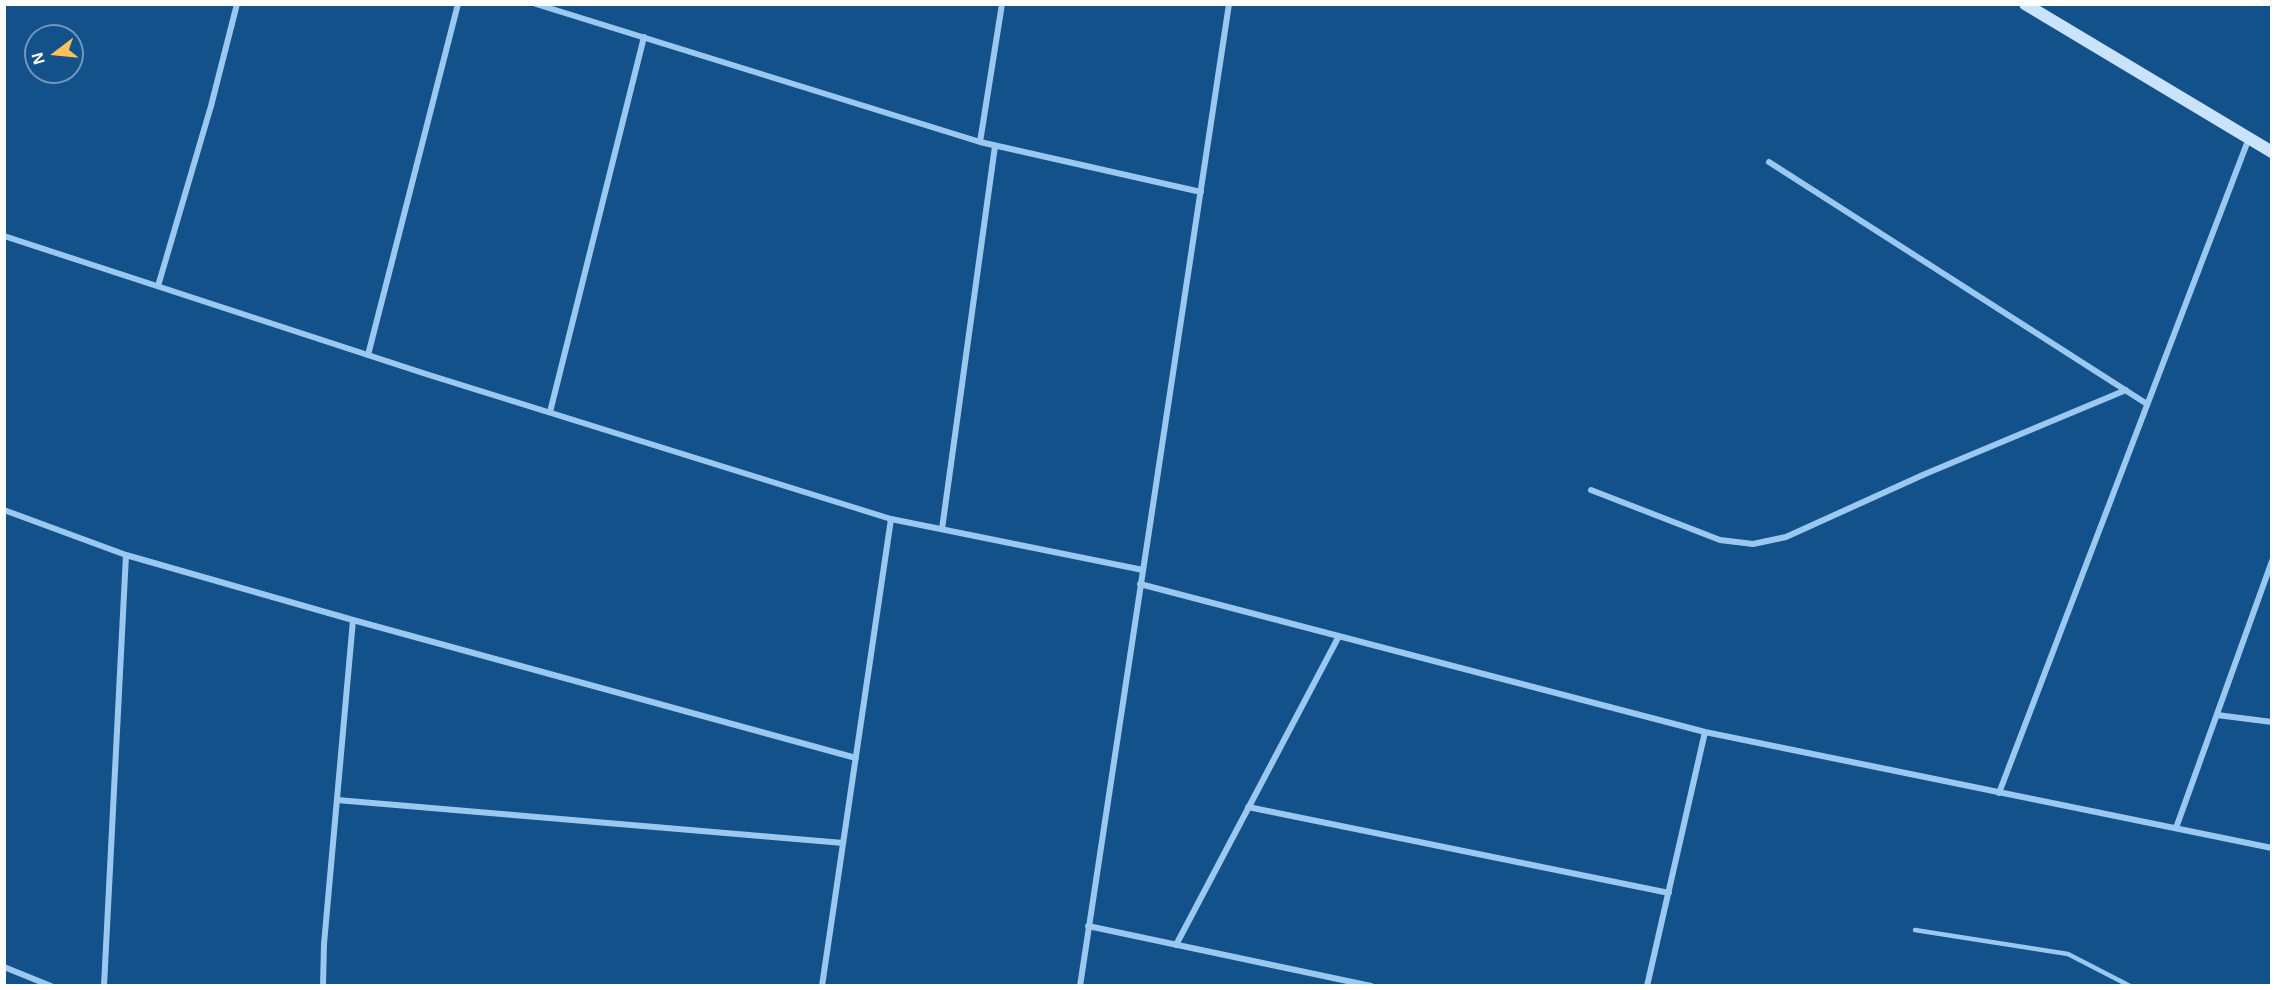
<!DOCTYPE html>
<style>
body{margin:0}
#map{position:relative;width:2276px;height:990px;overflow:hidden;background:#13518b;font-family:Helvetica,sans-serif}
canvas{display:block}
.frame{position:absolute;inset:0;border:6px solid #fff;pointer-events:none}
.north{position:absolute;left:24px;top:24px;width:60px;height:60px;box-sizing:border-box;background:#13518b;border:2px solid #7197b9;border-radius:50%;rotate:254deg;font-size:16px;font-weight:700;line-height:24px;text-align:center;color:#fff}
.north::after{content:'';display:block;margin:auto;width:21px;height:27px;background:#ffc159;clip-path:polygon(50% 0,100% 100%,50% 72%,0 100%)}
</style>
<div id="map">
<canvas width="2276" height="990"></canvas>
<div class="frame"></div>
<div class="north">N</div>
</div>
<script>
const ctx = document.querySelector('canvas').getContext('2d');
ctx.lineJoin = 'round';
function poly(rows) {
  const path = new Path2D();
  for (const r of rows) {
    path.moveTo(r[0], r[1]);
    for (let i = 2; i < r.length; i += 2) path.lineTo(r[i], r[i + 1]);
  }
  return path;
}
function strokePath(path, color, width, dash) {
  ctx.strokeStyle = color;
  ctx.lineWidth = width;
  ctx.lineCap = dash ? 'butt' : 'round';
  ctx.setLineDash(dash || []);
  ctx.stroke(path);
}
const lane = poly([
 [1915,930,2068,954,2130,986]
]);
const street = poly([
 [536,4,980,142,1201,192],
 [980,142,1002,4],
 [1769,162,2147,404],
 [4,236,426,374,891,519,1143,570],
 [158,286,211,106,237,4],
 [368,355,458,4],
 [550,412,644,37],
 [1591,490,1720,540,1753,544,1786,537,1925,474,2126,390],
 [4,510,126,555,353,620,856,758],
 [942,529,995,146],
 [1140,584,1705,732,2272,848],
 [2217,715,2272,722],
 [1999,793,2249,138],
 [337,800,843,843],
 [1248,807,1669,893],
 [2176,828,2272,561],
 [1088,926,1371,986],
 [1176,945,1339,636],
 [4,967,51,986],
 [104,986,126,555],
 [323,986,324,944,353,620],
 [822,986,891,519],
 [1080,986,1229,4],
 [1647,986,1705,732]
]);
const secondary = poly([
 [2025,4,2272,152]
]);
strokePath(lane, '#9ac8f0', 4.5);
strokePath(street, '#9ac8f0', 6);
strokePath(secondary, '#c8e3fb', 12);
</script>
